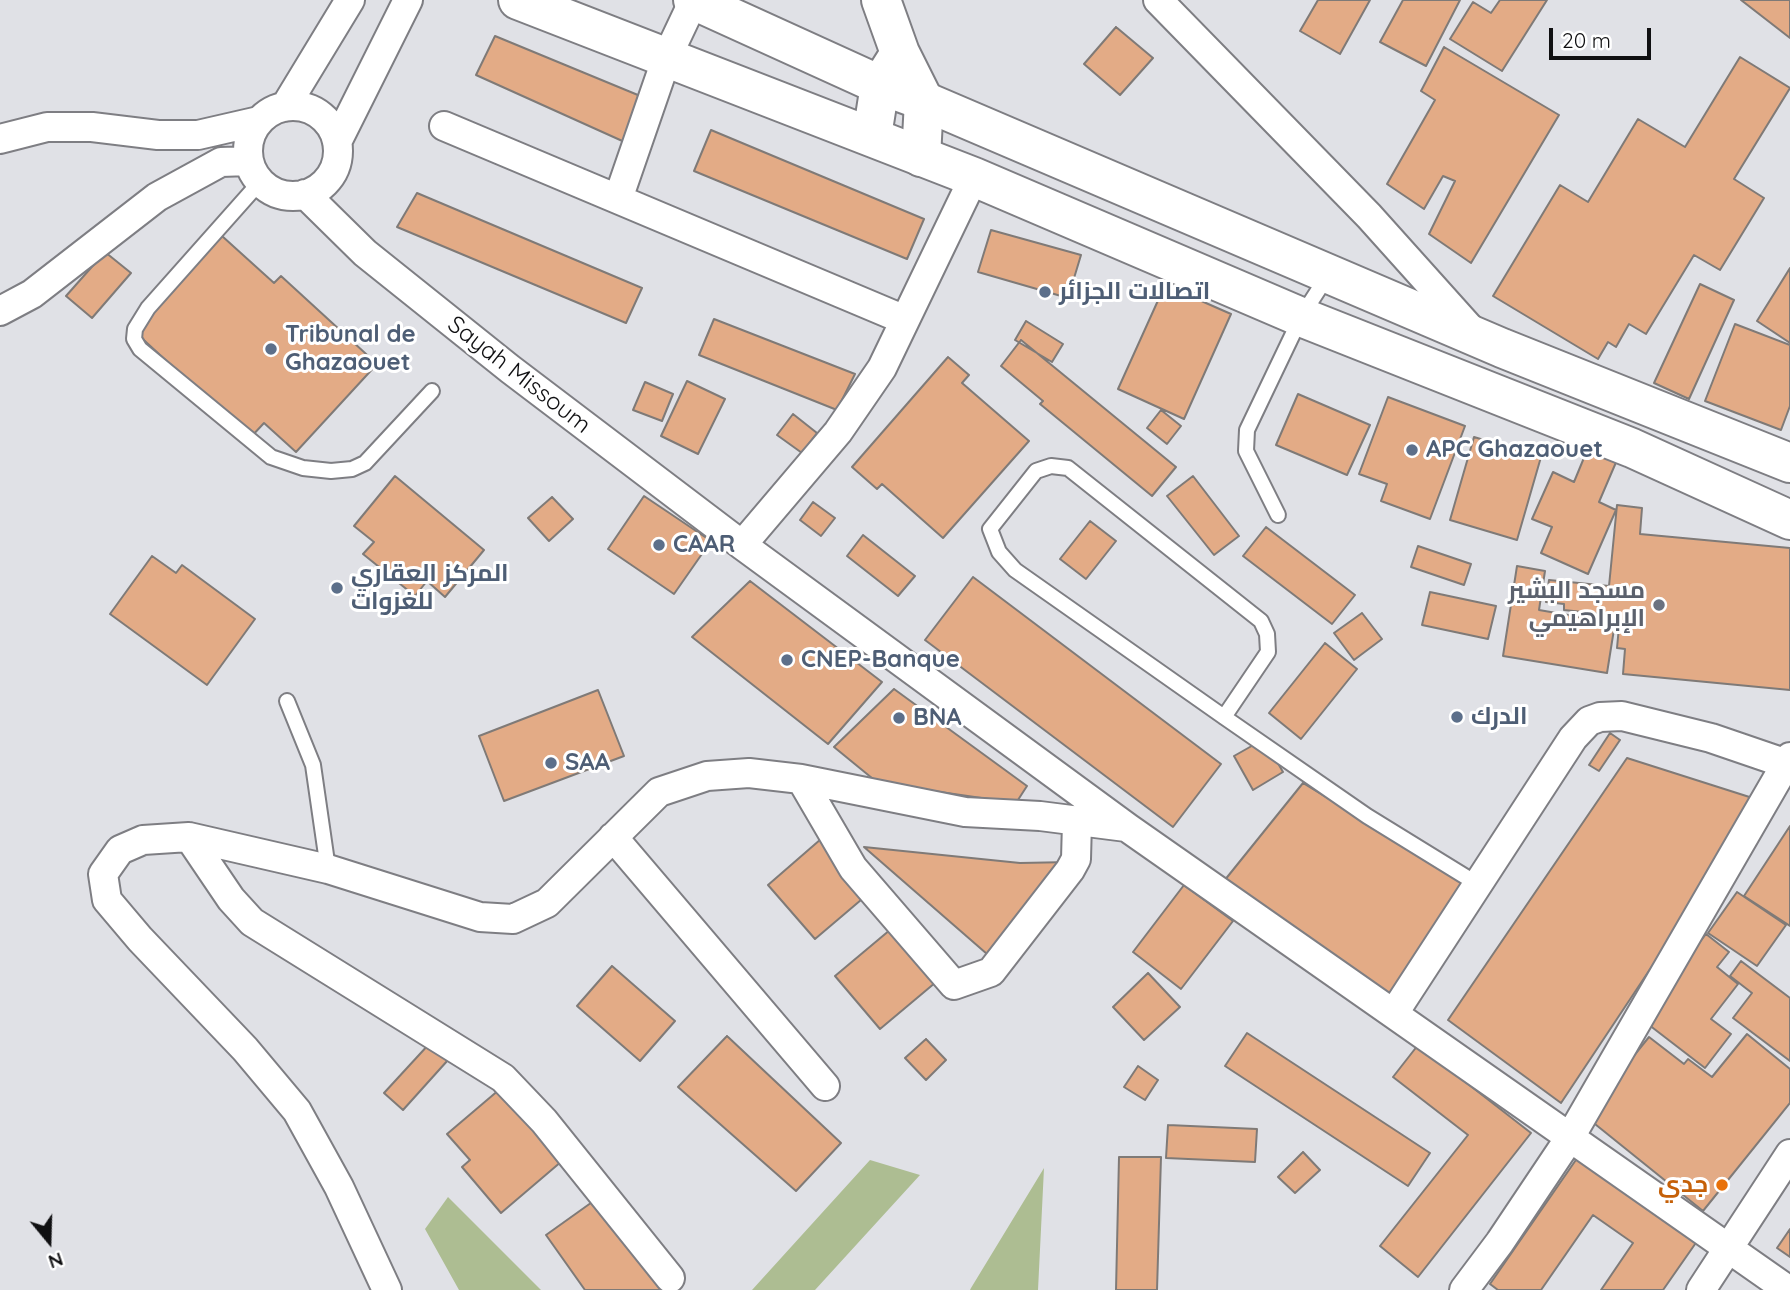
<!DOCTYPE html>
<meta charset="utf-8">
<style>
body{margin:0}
#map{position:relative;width:1790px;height:1290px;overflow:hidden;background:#e0e1e6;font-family:Quicksand,sans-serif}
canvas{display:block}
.north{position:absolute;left:14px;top:1206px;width:70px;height:70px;-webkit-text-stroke:5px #fff;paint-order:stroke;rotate:161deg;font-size:19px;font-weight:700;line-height:28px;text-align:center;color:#101012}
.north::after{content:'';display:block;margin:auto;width:24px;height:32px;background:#101012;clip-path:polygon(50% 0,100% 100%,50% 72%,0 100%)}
.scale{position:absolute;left:1549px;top:28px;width:102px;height:32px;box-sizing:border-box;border:4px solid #101012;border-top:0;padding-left:9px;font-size:21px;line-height:24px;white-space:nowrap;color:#101012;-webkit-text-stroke:5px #fff;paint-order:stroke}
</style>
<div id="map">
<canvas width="1790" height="1290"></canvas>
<div class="north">N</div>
<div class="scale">20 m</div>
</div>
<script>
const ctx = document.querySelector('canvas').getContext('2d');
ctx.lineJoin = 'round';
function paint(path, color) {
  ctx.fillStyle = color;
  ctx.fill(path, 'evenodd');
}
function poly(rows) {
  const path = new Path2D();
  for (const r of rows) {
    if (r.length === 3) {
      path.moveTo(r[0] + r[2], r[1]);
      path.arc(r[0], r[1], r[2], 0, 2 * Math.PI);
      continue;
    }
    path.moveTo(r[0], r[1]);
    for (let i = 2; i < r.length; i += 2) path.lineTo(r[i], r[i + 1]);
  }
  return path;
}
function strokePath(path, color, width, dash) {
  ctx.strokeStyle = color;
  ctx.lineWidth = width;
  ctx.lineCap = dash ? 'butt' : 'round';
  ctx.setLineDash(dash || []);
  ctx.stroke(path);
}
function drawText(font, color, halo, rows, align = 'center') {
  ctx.font = font + ' Quicksand,Cairo,sans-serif';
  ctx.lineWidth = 6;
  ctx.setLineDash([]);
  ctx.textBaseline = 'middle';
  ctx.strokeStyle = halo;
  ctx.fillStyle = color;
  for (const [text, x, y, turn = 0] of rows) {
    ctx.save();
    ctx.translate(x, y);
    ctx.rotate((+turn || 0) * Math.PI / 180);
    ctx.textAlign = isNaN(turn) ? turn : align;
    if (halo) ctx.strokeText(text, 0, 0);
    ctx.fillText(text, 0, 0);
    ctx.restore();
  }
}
const green = poly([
 [870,1160,920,1175,815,1290,752,1290],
 [1044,1168,1038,1290,970,1290,971,1288],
 [448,1197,541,1290,459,1290,425,1229]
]);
const building = poly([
 [1318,0,1370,0,1340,54,1300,31,1318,0],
 [1403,0,1460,0,1426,66,1380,42,1403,0],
 [1500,0,1547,0,1502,71,1450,39,1473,2,1491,13,1500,0],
 [1741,0,1790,0,1790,38,1741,0],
 [1116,27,1153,58,1120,95,1084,64,1116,27],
 [495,36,650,100,629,144,476,75,495,36],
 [1444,47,1559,115,1471,263,1429,234,1455,181,1443,176,1424,209,1387,184,1435,100,1421,91,1444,47],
 [1740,57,1790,88,1734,179,1764,198,1720,270,1694,255,1646,334,1629,324,1616,347,1608,342,1598,359,1493,296,1560,185,1588,202,1638,119,1685,147,1740,57],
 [711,130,924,219,907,259,694,171,711,130],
 [417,193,642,288,626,323,397,227,417,193],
 [991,230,1081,255,1068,298,978,272,991,230],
 [222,236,274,283,281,276,377,364,296,452,264,423,250,438,134,331,222,236],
 [105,252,131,273,92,318,66,296,105,252],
 [1790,268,1790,343,1757,321,1790,268],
 [1700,284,1734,300,1689,399,1654,383,1700,284],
 [1165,285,1231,314,1184,419,1118,389,1165,285],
 [714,319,855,374,837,410,699,355,714,319],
 [1026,321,1063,344,1052,362,1015,340,1026,321],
 [1735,324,1790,345,1790,406,1781,430,1705,401,1735,324],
 [1021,340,1176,467,1152,496,1040,404,1043,401,1001,366,1021,340],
 [948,357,969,375,962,383,1029,441,943,538,882,484,877,489,852,467,948,357],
 [687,381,725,399,698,454,661,436,687,381],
 [645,382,673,394,662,421,633,410,645,382],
 [1298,394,1370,425,1347,475,1276,445,1298,394],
 [1388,397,1465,426,1430,519,1381,501,1387,484,1359,474,1388,397],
 [1161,410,1181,426,1167,444,1147,428,1161,410],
 [793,414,817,433,802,453,777,435,793,414],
 [1474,437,1541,457,1517,540,1450,520,1474,437],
 [1588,448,1617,460,1599,502,1616,510,1588,574,1541,553,1552,527,1532,519,1553,472,1574,482,1588,448],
 [395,476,484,550,445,597,427,581,415,596,363,554,374,542,354,526,395,476],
 [1193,476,1239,536,1214,555,1167,496,1193,476],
 [644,496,711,541,674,594,608,549,644,496],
 [552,497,573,519,549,541,528,518,552,497],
 [813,502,835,518,821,536,800,520,813,502],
 [1617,505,1642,508,1640,534,1790,548,1790,690,1623,674,1625,649,1617,648,1620,616,1564,610,1564,604,1546,602,1549,580,1609,586,1617,505],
 [1090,521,1116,541,1086,579,1060,559,1090,521],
 [1266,527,1355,595,1332,624,1243,556,1266,527],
 [863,535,915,576,898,596,847,556,863,535],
 [1418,546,1471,564,1464,585,1411,567,1418,546],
 [152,556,176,573,182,565,255,619,207,685,110,614,152,556],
 [1517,566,1545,571,1539,610,1615,623,1607,673,1503,656,1517,566],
 [973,577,1221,764,1173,827,925,640,973,577],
 [750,581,882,682,828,744,692,637,750,581],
 [1430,592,1496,606,1488,639,1422,625,1430,592],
 [1362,613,1382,639,1354,660,1334,633,1362,613],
 [1325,643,1357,669,1301,739,1269,713,1325,643],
 [894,689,1027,786,1016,803,878,783,834,747,894,689],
 [598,690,624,756,504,801,479,736,598,690],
 [1610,733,1620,740,1599,771,1589,765,1610,733],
 [1264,739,1283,772,1253,790,1234,756,1264,739],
 [1627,758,1762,801,1561,1103,1448,1020,1627,758],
 [1303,783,1466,883,1385,1002,1220,886,1303,783],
 [1790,826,1790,926,1744,896,1790,826],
 [821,839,868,894,815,939,768,885,821,839],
 [864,847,1020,863,1071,862,987,954,864,847],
 [1184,885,1233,921,1181,989,1133,952,1184,885],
 [1737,892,1786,925,1757,966,1708,933,1737,892],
 [903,919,948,972,880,1029,835,976,903,919],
 [1706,934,1729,952,1717,967,1738,984,1711,1019,1731,1034,1705,1068,1640,1018,1706,934],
 [1741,961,1790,998,1790,1061,1733,1018,1752,993,1730,976,1741,961],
 [612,966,675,1021,640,1061,577,1006,612,966],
 [1148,973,1180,1007,1144,1040,1113,1007,1148,973],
 [1247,1033,1430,1153,1408,1186,1225,1066,1247,1033],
 [1747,1034,1790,1069,1790,1103,1703,1211,1585,1116,1649,1037,1684,1064,1688,1059,1712,1077,1747,1034],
 [727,1036,841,1143,796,1191,678,1087,727,1036],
 [926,1039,946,1060,926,1080,905,1058,926,1039],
 [430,1043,448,1060,403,1110,384,1093,430,1043],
 [1418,1045,1531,1133,1418,1277,1380,1246,1468,1135,1393,1077,1418,1045],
 [1138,1066,1158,1080,1145,1100,1124,1087,1138,1066],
 [500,1089,562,1161,501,1213,462,1167,470,1160,447,1134,500,1089],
 [1168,1125,1257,1129,1255,1162,1166,1158,1168,1125],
 [1303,1152,1320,1170,1295,1193,1278,1177,1303,1152],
 [1580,1154,1700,1237,1663,1290,1601,1290,1633,1243,1593,1215,1541,1290,1498,1290,1490,1284,1580,1154],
 [1119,1157,1161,1157,1157,1290,1116,1290,1119,1157],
 [609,1190,679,1290,585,1290,546,1235,609,1190],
 [1790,1229,1790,1257,1777,1248,1790,1229]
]);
const service = poly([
 [260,182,148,308,135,329,134,339,140,349,271,457,303,468,331,471,352,469,365,463,432,391],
 [1278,515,1246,451,1247,430,1301,317,1328,275],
 [287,701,313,765,328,869],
 [1224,717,1268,652,1267,634,1261,621,1068,468,1051,466,1036,471,990,529,999,552,1015,570,1224,717,1367,816,1479,885]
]);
const minor = poly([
 [1158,0,1369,216,1474,333],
 [293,151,45],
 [285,107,350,0],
 [444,126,905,320],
 [0,139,47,127,92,127,158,135,198,135,259,121],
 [337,142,408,0],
 [305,194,365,253,510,369,742,545,1128,828,1788,1290],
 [618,199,667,57,694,0],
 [0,311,32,294,157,197,221,162,249,161],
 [742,545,838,432,882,368,974,177],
 [801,779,853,868,954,985,991,972,1070,870,1076,859,1077,822],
 [189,837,231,899,252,922,503,1078,544,1121,670,1278],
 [613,837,825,1086],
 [1394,1013,1573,738,1589,721,1600,717,1622,716,1711,738,1790,765],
 [387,1290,339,1187,297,1111,245,1049,140,939,107,900,103,874,120,850,143,840,189,837,328,869,480,917,513,919,547,903,659,792,707,776,749,773,801,779,965,812,1040,816,1126,827],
 [1464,1290,1500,1242,1569,1139,1790,757],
 [1701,1290,1790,1154]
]);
const secondary = poly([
 [881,0,900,53,924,101,921,157],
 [872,136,880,85,897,58]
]);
const primary = poly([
 [518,0,974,177,1301,317,1632,448,1790,520],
 [693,0,880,85,924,101,1502,348,1790,463]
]);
const markers = [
 [1045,292,7,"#5c6f8a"],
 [271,349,7,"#5c6f8a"],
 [1412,450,7,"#5c6f8a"],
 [659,545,7,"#5c6f8a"],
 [337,588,7,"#5c6f8a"],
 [1659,605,7,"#6b7280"],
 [787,660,7,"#5c6f8a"],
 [1457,717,7,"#5c6f8a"],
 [899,718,7,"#5c6f8a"],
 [551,763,7,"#5c6f8a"],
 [1722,1185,7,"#e8710a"]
];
const serviceNames = [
 ["اتصالات الجزائر",1059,292],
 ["Tribunal de",285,335],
 ["Ghazaouet",285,363],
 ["APC Ghazaouet",1426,450],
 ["CAAR",673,545],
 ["المركز العقاري",351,574],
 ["للغزوات",351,602],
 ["CNEP-Banque",801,660],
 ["الدرك",1471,717],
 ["BNA",913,718],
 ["SAA",565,763]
];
const streetNames = [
 ["Sayah Missoum",519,375,38]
];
const worshipNames = [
 ["مسجد البشير",1645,591],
 ["الإبراهيمي",1645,619]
];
const foodNames = [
 ["جدي",1708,1185]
];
paint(green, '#adbd92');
paint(building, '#e3ab86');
strokePath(building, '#7f7a77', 2);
strokePath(service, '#7e7e83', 18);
strokePath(minor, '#7e7e83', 32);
strokePath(secondary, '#7e7e83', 42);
strokePath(primary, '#7e7e83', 42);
strokePath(service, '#fff', 14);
strokePath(minor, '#fff', 28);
strokePath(secondary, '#fff', 38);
strokePath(primary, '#fff', 38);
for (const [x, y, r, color] of markers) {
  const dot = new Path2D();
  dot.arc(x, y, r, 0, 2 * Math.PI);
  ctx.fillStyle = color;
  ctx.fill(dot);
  strokePath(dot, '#fff', 2.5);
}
drawText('bold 24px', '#4e5e75', '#fff', serviceNames, 'left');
drawText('24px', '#101012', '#fff', streetNames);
drawText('bold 24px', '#5b616d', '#fff', worshipNames, 'right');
drawText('bold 24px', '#c56008', '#fff', foodNames, 'right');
</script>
